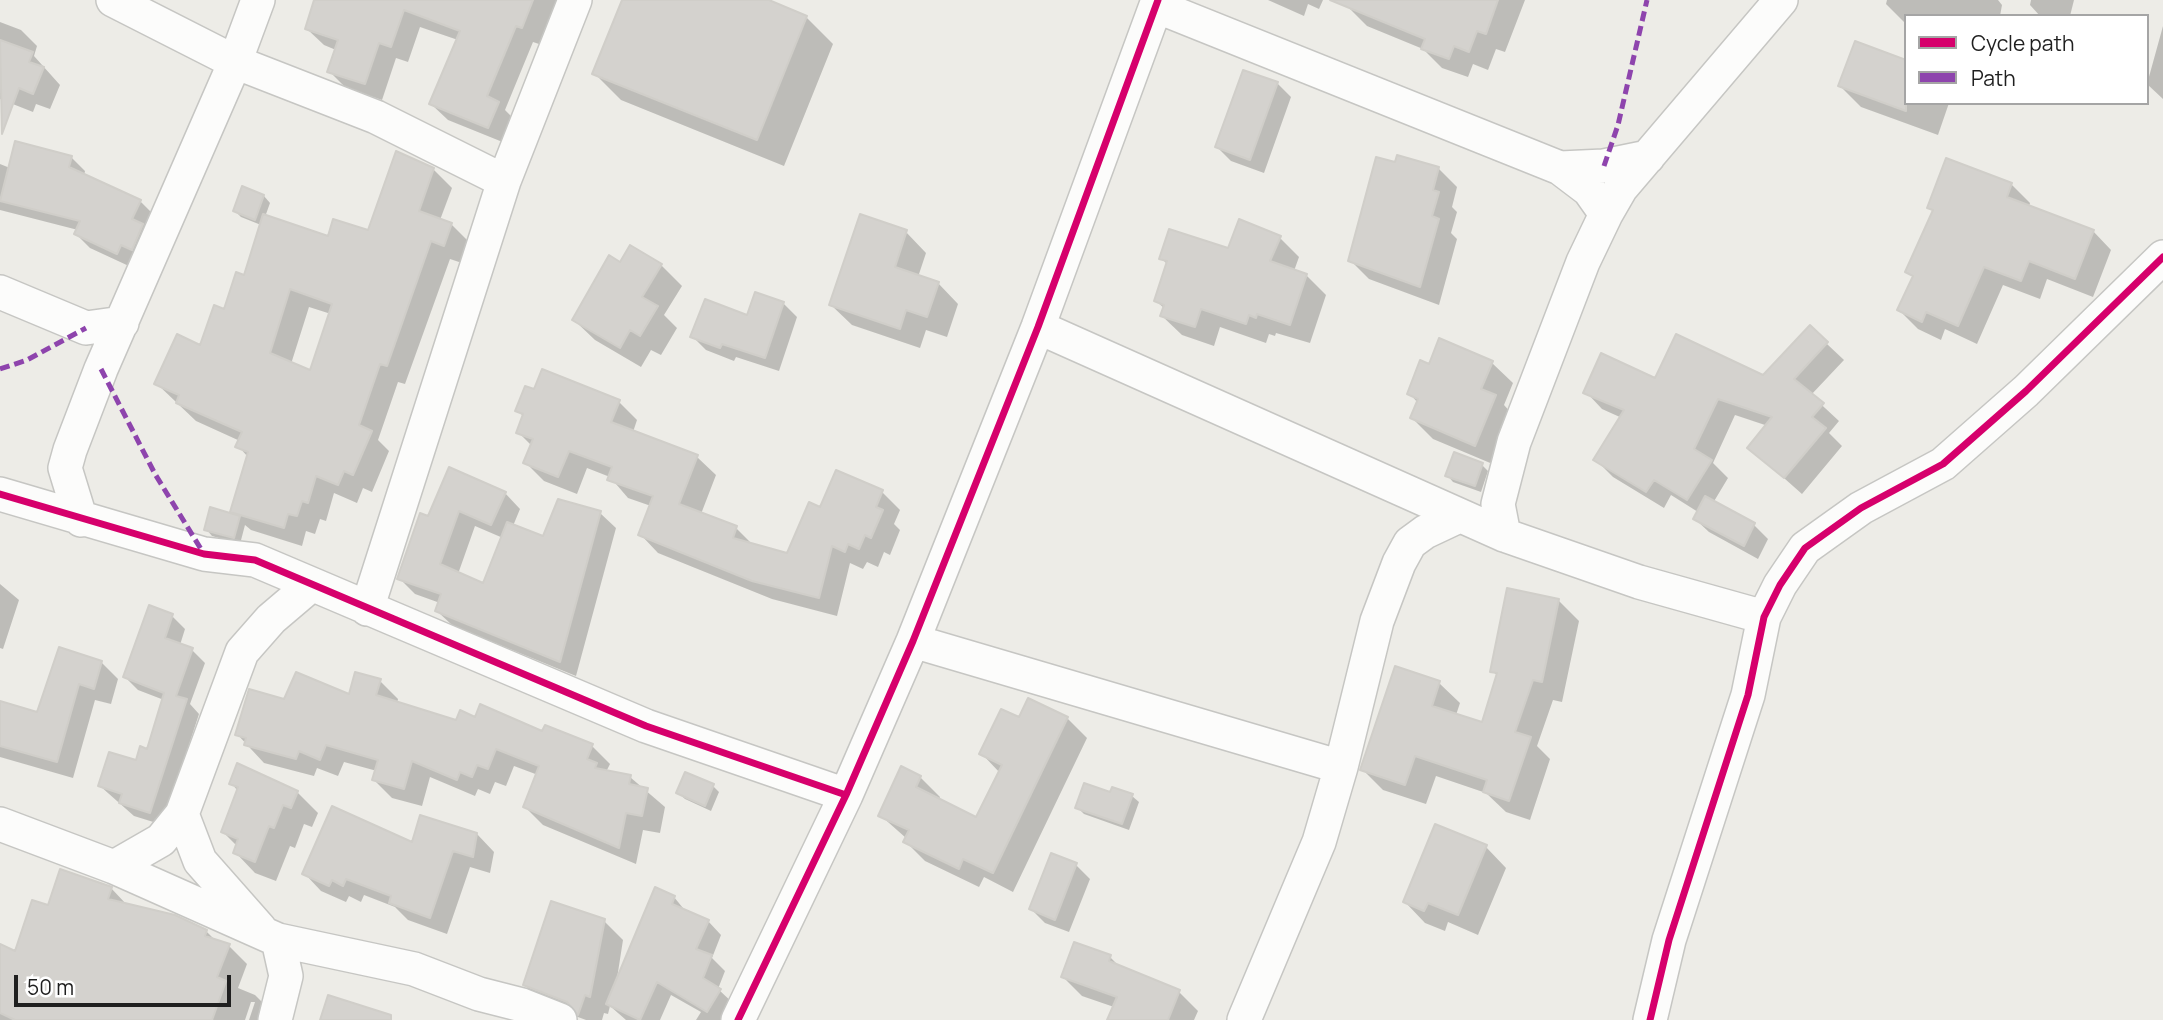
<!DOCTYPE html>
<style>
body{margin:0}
#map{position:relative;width:2163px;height:1020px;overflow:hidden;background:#edece7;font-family:Manrope,sans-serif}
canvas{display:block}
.legend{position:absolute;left:1904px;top:14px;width:245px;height:91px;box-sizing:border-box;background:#fff;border:2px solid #a5a5a5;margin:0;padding:9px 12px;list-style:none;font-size:21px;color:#1f1f1f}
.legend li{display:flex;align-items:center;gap:14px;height:35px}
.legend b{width:35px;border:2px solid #a5a5a5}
.scale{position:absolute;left:14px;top:975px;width:217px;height:32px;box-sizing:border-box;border:4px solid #1f1f1f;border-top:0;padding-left:9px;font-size:21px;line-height:24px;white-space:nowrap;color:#1f1f1f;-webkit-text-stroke:5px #fff;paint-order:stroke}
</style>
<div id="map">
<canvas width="2163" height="1020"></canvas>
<ul class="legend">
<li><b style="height:9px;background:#d6006c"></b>Cycle path</li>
<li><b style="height:9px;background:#8e44ad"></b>Path</li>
</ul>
<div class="scale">50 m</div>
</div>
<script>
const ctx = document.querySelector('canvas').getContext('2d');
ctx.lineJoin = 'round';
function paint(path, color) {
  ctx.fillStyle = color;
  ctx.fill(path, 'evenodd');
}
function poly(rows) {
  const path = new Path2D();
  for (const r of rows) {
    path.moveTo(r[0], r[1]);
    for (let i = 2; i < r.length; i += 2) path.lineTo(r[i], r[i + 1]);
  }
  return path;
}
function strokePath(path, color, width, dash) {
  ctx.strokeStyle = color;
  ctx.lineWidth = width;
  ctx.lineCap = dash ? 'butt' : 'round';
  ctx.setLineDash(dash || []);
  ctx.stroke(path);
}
const shadow = poly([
 [316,0,557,0,539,44,533,42,505,110,515,120,505,143,448,120,431,104,458,40,420,27,408,62,396,58,382,100,346,88,329,71,336,50,324,45,307,29],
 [623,0,764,0,806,17,833,44,784,166,621,100,594,73],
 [1268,0,1323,0,1319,9,1308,4,1304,16],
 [1351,0,1525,0,1505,52,1496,49,1488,70,1473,64,1468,77,1442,68,1423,49,1367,26,1348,7],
 [1887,0,1998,0,2002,5,2000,16,1906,16,1906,24,1886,4],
 [2031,0,2074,0,2070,16,2040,16,2030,5],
 [0,22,21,30,37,46,34,56,60,85,50,109,36,104,33,112,0,99],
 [2163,26,2163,99,2147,84],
 [1277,83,1291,97,1264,173,1231,161,1217,147],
 [1840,86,1906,103,1949,103,1938,135,1861,107],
 [71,157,85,171,84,176,140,201,154,215,131,267,90,248,76,234,78,230,0,210,0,164,10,168],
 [1438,168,1457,187,1452,207,1457,212,1451,233,1457,239,1439,305,1369,279,1350,260],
 [433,169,452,188,440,220,451,224,470,243,462,263,450,259,405,384,398,382,378,440,389,451,372,492,363,488,357,503,334,493,326,521,320,519,315,534,306,531,302,546,251,530,245,525,240,544,212,536,206,529,238,517,232,511,248,457,238,446,240,441,196,421,156,383,201,347,245,277,261,225,241,217,235,211,243,189,264,196,270,203,265,217,330,238,369,232],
 [309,307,331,314,311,373,291,364],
 [2011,184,2030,203,2029,207,2093,231,2111,250,2093,297,2047,279,2040,299,2003,285,1977,344,1945,329,1941,340,1918,329,1899,310,1914,278,1907,272,1934,212,1929,208],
 [906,232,926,253,918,277,938,283,958,304,947,337,926,330,920,348,852,325,831,305],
 [1280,238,1299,257,1294,271,1306,275,1326,295,1310,343,1276,333,1275,336,1269,334,1266,343,1220,327,1214,346,1182,335,1162,316,1165,309,1156,301,1168,265,1161,258,1229,250],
 [621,264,661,265,682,286,664,315,677,328,661,355,651,350,641,367,595,340,574,320],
 [783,303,797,317,779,371,736,357,734,361,706,350,692,336],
 [1810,328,1844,360,1811,395,1839,421,1829,433,1842,446,1802,494,1750,448,1768,426,1735,415,1713,463,1728,478,1713,503,1754,525,1768,539,1758,559,1709,532,1695,519,1698,512,1671,495,1664,508,1613,477,1596,460,1622,418,1602,409,1586,392,1656,380,1764,377],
 [1492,363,1513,383,1504,405,1515,417,1495,465,1433,439,1412,418,1418,403,1409,393,1430,366],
 [619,402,637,420,633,432,697,457,716,475,701,514,736,528,754,546,788,555,821,509,882,492,900,510,894,524,900,530,890,555,884,552,878,567,867,562,863,569,850,563,837,616,772,599,658,553,640,534,651,506,628,498,610,477,587,468,577,494,544,481,525,462,532,446,518,432,524,417,517,410],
 [1482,465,1488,471,1481,492,1453,482,1447,475],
 [505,493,520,509,513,526,544,539,600,513,616,528,576,676,453,626,437,611,440,603,415,594,399,578,429,518],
 [475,526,503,538,484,585,458,574],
 [0,584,19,600,3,649,0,648],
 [1558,600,1579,621,1562,702,1553,700,1537,746,1550,759,1530,820,1506,812,1486,793,1436,776,1426,804,1383,790,1362,769,1439,683,1460,703,1456,715,1483,724,1498,676,1492,671],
 [172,616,185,629,180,645,192,650,205,663,190,704,199,714,163,825,134,816,100,786,137,762,148,751,164,700,138,690,125,677],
 [101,662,118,679,111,704,95,700,73,778,0,757,0,703,38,714],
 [380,681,398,699,397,704,457,722,475,720,592,746,610,764,606,772,630,777,665,807,660,833,643,830,636,864,543,825,525,807,538,775,514,766,506,786,495,782,490,794,478,789,475,796,430,777,422,806,392,798,374,780,377,771,344,762,338,776,317,768,314,776,264,763,237,734,285,701,350,697],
 [1067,718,1087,738,1013,892,984,877,979,887,925,861,905,841,906,838,880,815,902,769,920,777,940,797,939,800,977,819,1000,773,982,754,1020,719],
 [231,783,297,792,318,813,312,827,304,824,295,848,290,846,276,881,255,873,235,852,237,846,223,832,238,791],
 [713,786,719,792,711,811,685,799,678,793],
 [1113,789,1132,796,1139,802,1129,830,1084,814,1077,807,1111,794],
 [477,834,494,852,490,873,470,867,447,934,408,920,395,907,364,895,361,902,349,896,346,902,321,891,304,873,413,845],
 [1486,847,1506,868,1478,935,1448,922,1445,931,1425,923,1405,902],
 [1052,856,1076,865,1090,879,1069,932,1045,923,1031,909],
 [111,888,127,905,206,931,217,942,229,946,247,964,238,988,255,995,274,1014,272,1020,249,1020,255,1002,251,1002,245,1020,0,1020,0,946,16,953,49,907],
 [674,897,687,913,708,921,721,935,712,958,725,971,718,989,734,1004,735,1020,696,1020,701,1012,671,995,660,1020,626,1020,610,1006,608,1014,604,1013,602,1020,586,1020,543,1004,525,985,604,921,623,940,616,985],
 [1110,957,1121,968,1179,992,1198,1011,1194,1020,1109,1020,1114,1007,1082,996,1063,977]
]);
const building = poly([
 [314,0,533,0,522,28,516,26,487,96,499,102,488,128,429,104,460,31,404,10,391,47,379,43,365,84,327,72,338,40,305,29,314,0],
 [622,0,769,0,807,16,757,140,592,74,622,0],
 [1330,0,1498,0,1486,34,1477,31,1469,52,1454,46,1449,59,1421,49,1425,39,1330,0],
 [0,40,33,52,29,62,44,67,33,94,19,88,2,134,0,40],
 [1855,41,1906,60,1906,111,1838,86,1855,41],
 [1243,70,1278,82,1250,160,1215,147,1243,70],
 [15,141,72,156,69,167,141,200,132,219,143,224,132,250,121,245,117,254,74,234,80,221,0,201,15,141],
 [396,151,434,168,419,211,452,223,444,246,431,241,387,366,380,364,359,425,372,431,353,475,344,471,338,485,316,476,308,503,302,501,297,516,288,514,284,528,230,512,248,452,235,447,242,432,176,403,179,395,154,384,177,334,200,345,214,305,224,309,236,272,244,275,263,214,328,236,333,219,368,230,396,151],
 [290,289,332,304,310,370,270,353,290,289],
 [1397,155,1439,167,1433,190,1439,192,1432,216,1439,219,1420,287,1348,261,1376,157,1395,162,1397,155],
 [1946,158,2012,183,2007,197,2094,230,2075,279,2029,261,2021,281,1984,267,1958,326,1926,312,1922,322,1897,310,1913,276,1905,272,1933,210,1927,208,1946,158],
 [242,186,264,195,255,220,233,211,242,186],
 [860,214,907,230,895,267,939,282,927,317,906,310,900,329,829,305,860,214],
 [1239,219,1281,236,1270,261,1307,274,1290,325,1257,314,1256,318,1249,315,1246,324,1201,309,1195,327,1160,316,1164,305,1154,301,1167,261,1159,259,1169,229,1228,248,1239,219],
 [630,245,662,264,642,297,658,306,640,336,630,330,620,348,572,320,609,255,620,262,630,245],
 [755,292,784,302,765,358,722,344,720,348,690,337,705,299,747,315,755,292],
 [1810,325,1828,342,1794,379,1824,403,1812,417,1826,428,1784,478,1747,448,1772,417,1718,399,1694,449,1712,460,1687,500,1654,480,1646,492,1593,460,1624,410,1583,393,1601,353,1655,378,1676,334,1763,375,1810,325],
 [1439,338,1493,361,1481,389,1496,395,1475,446,1410,418,1418,399,1407,394,1420,360,1429,364,1439,338],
 [542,369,620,400,611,422,698,455,679,504,737,526,733,538,787,553,809,502,820,507,836,470,883,490,876,507,883,510,871,538,865,535,859,549,848,544,845,552,832,546,819,598,752,581,638,535,653,496,607,480,612,467,569,451,558,477,523,463,533,439,516,433,523,414,515,411,525,386,534,389,542,369],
 [1454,452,1483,463,1475,486,1445,476,1454,452],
 [449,467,506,492,491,525,459,511,440,564,483,583,507,522,543,536,558,499,601,511,560,662,435,611,441,594,397,579,420,513,428,516,449,467],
 [1705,496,1755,523,1744,546,1693,519,1705,496],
 [210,507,240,516,234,538,204,530,210,507],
 [1507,588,1559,599,1542,682,1533,680,1515,732,1531,737,1509,801,1483,792,1487,780,1415,756,1405,785,1360,770,1395,666,1440,681,1432,706,1482,722,1497,673,1490,672,1507,588],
 [149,605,173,614,165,638,193,648,176,696,187,699,150,813,119,803,122,794,98,786,109,752,136,760,140,746,147,749,164,693,123,677,149,605],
 [59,647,102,661,94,689,79,684,57,762,0,746,0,701,37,712,59,647],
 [296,672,349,694,355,672,381,679,376,695,456,720,460,710,475,717,480,704,542,731,545,725,593,744,587,759,597,763,595,768,631,775,629,784,648,788,642,816,626,813,619,848,523,807,539,766,496,749,488,769,477,765,472,777,460,772,457,780,412,761,404,789,372,780,378,760,326,745,320,760,299,751,296,759,244,745,246,738,235,735,249,689,284,699,296,672],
 [1028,698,1068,717,993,873,963,859,959,869,903,842,909,830,878,816,901,766,921,776,916,787,976,817,1002,765,979,754,1001,709,1019,717,1028,698],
 [237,763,298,791,291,808,283,805,274,828,269,826,255,862,233,853,238,839,221,832,238,787,229,784,237,763],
 [685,772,714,784,705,806,676,793,685,772],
 [1084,783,1110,792,1112,787,1133,794,1122,824,1075,808,1084,783],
 [332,806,412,842,420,815,477,833,473,857,453,851,430,918,389,903,391,896,346,879,343,886,332,880,329,886,302,874,332,806],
 [1435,824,1487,845,1458,915,1428,903,1424,911,1403,902,1435,824],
 [1051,853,1077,863,1055,920,1029,909,1051,853],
 [60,869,112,887,108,899,175,915,207,930,205,936,230,944,217,977,226,981,212,1020,15,1020,0,1013,0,944,15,951,32,900,48,905,60,869],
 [655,887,675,896,672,904,709,920,696,949,712,955,703,978,721,989,707,1012,657,982,640,1020,606,1004,655,887],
 [551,901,605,919,590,997,585,995,578,1015,567,1002,523,985,551,901],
 [1074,942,1111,955,1109,961,1180,990,1168,1020,1107,1020,1117,997,1061,977,1074,942],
 [328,995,391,1015,391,1020,320,1020,328,995]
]);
const street = poly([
 [113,0,235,62,376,117,504,181],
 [1156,6,1560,168,1589,190,1606,214],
 [1560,168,1604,166,1648,157],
 [0,292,86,328,122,323],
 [1038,327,1504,535,1639,582,1764,617],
 [0,494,204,554,255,560,646,726,846,795],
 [81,520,65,468,70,450,101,369,235,62,258,0],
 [1504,535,1498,504,1514,442,1583,262,1606,214,1621,188,1781,0],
 [367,609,504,181,575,0],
 [913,641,1341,767],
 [182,814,200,861,260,929],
 [0,824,114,867,278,940,414,969,479,994,522,1005,560,1020],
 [114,867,161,840,182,814,242,652,271,619,311,585],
 [275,1020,286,976,278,940],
 [738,1020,846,795,913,641,1038,327,1158,0],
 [1244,1020,1319,842,1341,767,1377,621,1399,563,1410,543,1425,532,1459,516],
 [1650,1020,1669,940,1748,695,1764,617,1780,585,1805,548,1861,508,1943,464,2026,391,2163,257]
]);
const quiet = poly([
 [1604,166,1618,125,1647,0],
 [0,369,27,360,86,328],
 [101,369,155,474,204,554]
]);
const cycleway = poly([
 [0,494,204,554,255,560,646,726,846,795],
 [738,1020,846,795,913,641,1038,327,1158,0],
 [1650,1020,1669,940,1748,695,1764,617,1780,585,1805,548,1861,508,1943,464,2026,391,2163,257]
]);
paint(shadow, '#0003');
paint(building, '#d4d2ce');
strokePath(building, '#d0cec9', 2);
strokePath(street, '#c6c6c3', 36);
strokePath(street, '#fcfcfb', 33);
strokePath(quiet, '#8e44ad', 5, [10, 5]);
strokePath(cycleway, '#d6006c', 7);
</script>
